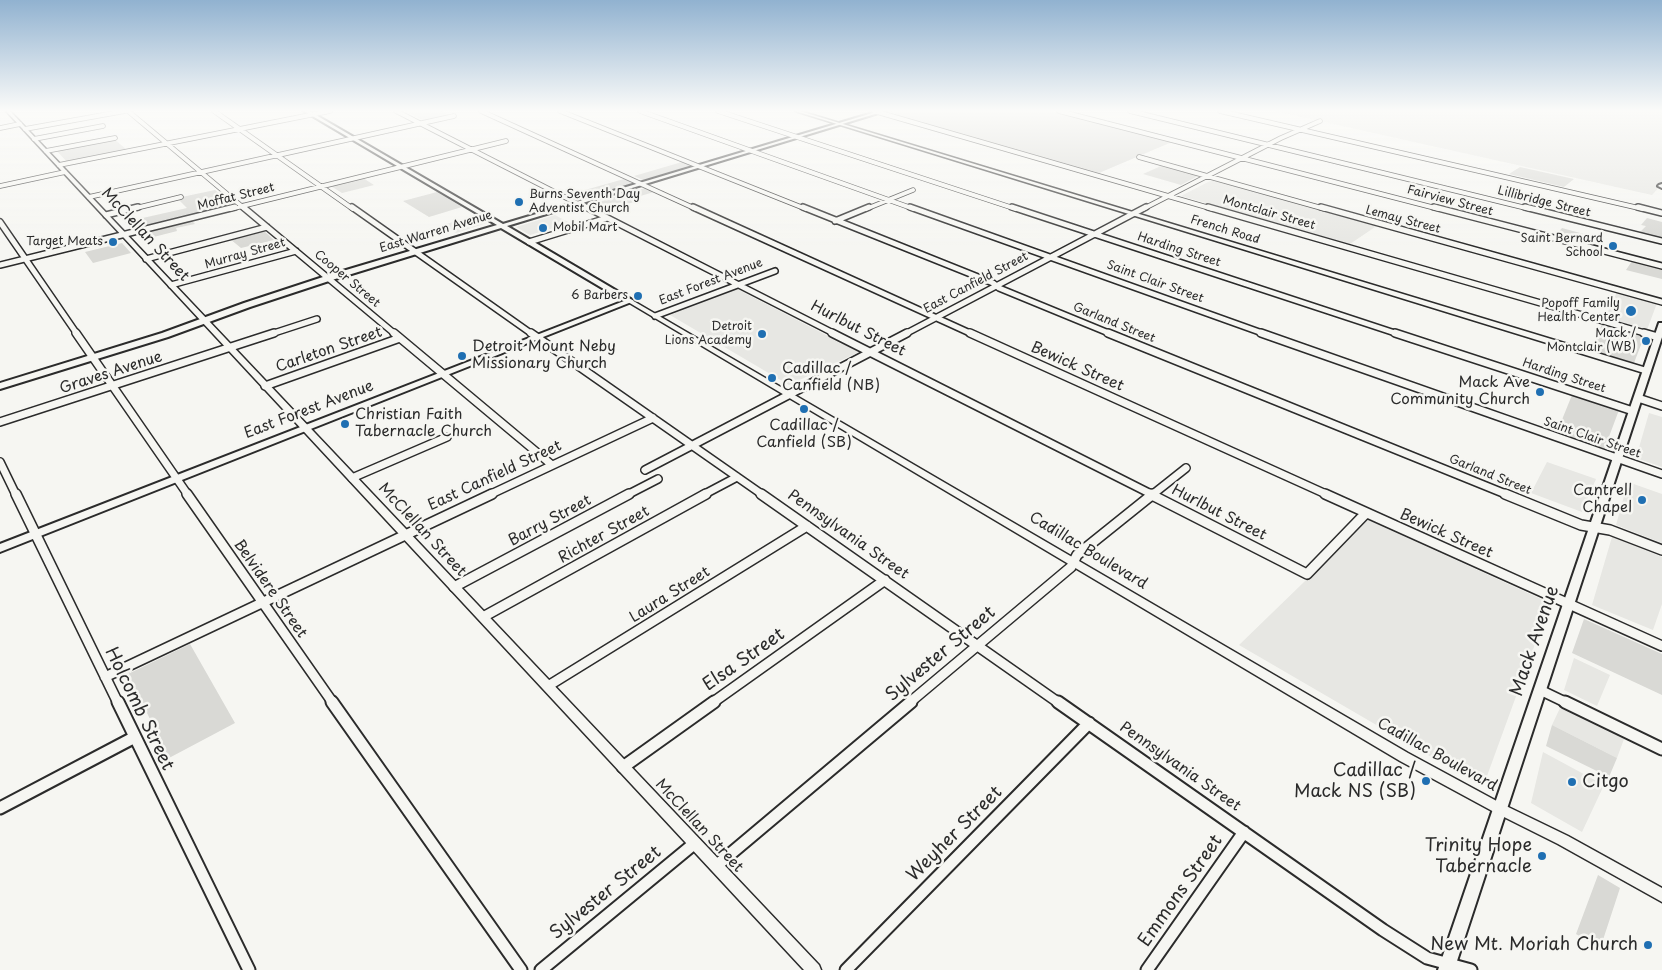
<!DOCTYPE html>
<style>
body{margin:0}
canvas{display:block;background:#f6f6f2}
</style>
<canvas width="1662" height="970"></canvas>
<script>
const ctx = document.querySelector('canvas').getContext('2d');
ctx.lineJoin = 'round';
function paint(path, color) {
  ctx.fillStyle = color;
  ctx.fill(path, 'evenodd');
}
function poly(rows) {
  const path = new Path2D();
  for (const r of rows) {
    path.moveTo(r[0], r[1]);
    for (let i = 2; i < r.length; i += 2) path.lineTo(r[i], r[i + 1]);
  }
  return path;
}
function strokePath(path, color, width, dash) {
  ctx.strokeStyle = color;
  ctx.lineWidth = width;
  ctx.lineCap = dash ? 'butt' : 'round';
  ctx.setLineDash(dash || []);
  ctx.stroke(path);
}
function drawText(font, color, halo, rows, align = 'center') {
  ctx.font = font + ' "Playpen Sans",sans-serif';
  ctx.lineWidth = 5;
  ctx.setLineDash([]);
  ctx.textBaseline = 'middle';
  ctx.strokeStyle = halo;
  ctx.fillStyle = color;
  for (const [text, x, y, turn = 0] of rows) {
    ctx.save();
    ctx.translate(x, y);
    ctx.rotate((+turn || 0) * Math.PI / 180);
    ctx.textAlign = isNaN(turn) ? turn : align;
    if (halo) ctx.strokeText(text, 0, 0);
    ctx.fillText(text, 0, 0);
    ctx.restore();
  }
}
const built = poly([
 [1275,111,1662,111,1662,184,1652,195],
 [1212,180,1378,225,1350,244,1181,196],
 [476,215,487,223,456,233,443,225],
 [555,215,570,223,530,235,516,227],
 [737,289,859,352,789,385,670,315],
 [1617,292,1657,303,1647,330,1605,318],
 [1649,413,1662,417,1662,467,1636,458],
 [1547,462,1596,479,1582,512,1531,493],
 [1628,482,1662,494,1662,543,1616,525],
 [1368,520,1550,603,1483,787,1239,645],
 [1612,537,1662,557,1662,604,1653,630,1592,605],
 [1574,658,1610,675,1597,706,1564,690],
 [1560,708,1624,739,1617,758,1552,725],
 [1543,752,1604,785,1582,832,1531,803]
]);
const green = poly([
 [405,111,441,111,452,116,426,122],
 [893,111,1050,111,1172,142,1099,173,888,112],
 [114,139,127,150,67,162,56,150],
 [682,162,692,165,643,180,634,176],
 [1161,166,1198,176,1181,185,1143,174],
 [1520,167,1574,179,1564,187,1509,174],
 [363,178,374,185,342,193,331,186],
 [624,179,634,183,580,199,571,194],
 [645,188,654,192,630,199,634,202,604,211,591,204],
 [215,190,234,206,132,230,125,222,187,208,177,198],
 [437,192,462,207,429,217,403,201],
 [1647,218,1662,222,1662,238,1639,233,1646,226,1641,225],
 [191,220,195,224,176,228,177,231,142,240,136,234],
 [1562,228,1591,236,1583,243,1555,236],
 [263,230,274,240,241,248,230,239],
 [122,243,131,253,93,263,85,252],
 [1632,261,1662,269,1662,279,1626,270],
 [1602,324,1644,337,1634,363,1591,350],
 [1572,395,1619,410,1604,450,1557,432],
 [1584,619,1662,654,1662,695,1572,653],
 [190,644,235,723,169,758,128,674],
 [1552,725,1617,758,1609,777,1546,746],
 [1598,875,1620,888,1600,949,1576,934]
]);
const minorFar4 = poly([
 [128,111,245,209],
 [214,111,353,209],
 [396,111,588,209],
 [481,111,696,209],
 [560,111,806,209],
 [640,111,914,209],
 [718,111,1016,209],
 [874,111,1213,209],
 [1059,111,1439,209],
 [1130,111,1530,209],
 [1220,111,1643,209],
 [0,128,20,124],
 [25,129,125,111],
 [34,139,103,126],
 [46,151,115,138],
 [1139,157,1325,209],
 [59,165,330,111],
 [0,186,65,172],
 [89,197,454,116],
 [132,209,181,197],
 [230,209,506,141],
 [866,209,913,190],
 [1143,209,1281,138,1320,121]
]);
const minorFar3 = poly([
 [243,207,395,334],
 [352,207,532,334],
 [586,207,835,334],
 [693,207,972,334],
 [803,207,993,283,999,288,1111,334],
 [910,207,1265,334],
 [1012,207,1398,334],
 [1208,207,1648,334],
 [1321,207,1662,302],
 [1434,207,1662,266],
 [1525,207,1662,241],
 [1638,207,1662,213],
 [106,215,138,207],
 [835,221,869,207],
 [0,222,77,334],
 [529,242,607,218],
 [146,259,267,227],
 [0,265,235,207],
 [171,285,296,251],
 [655,316,775,271],
 [271,334,317,319],
 [905,334,1146,207]
]);
const minorFar2 = poly([
 [76,333,188,495],
 [394,333,552,465],
 [531,333,763,495],
 [832,333,1153,495],
 [970,333,1328,495],
 [1108,333,1508,495],
 [1261,333,1662,474],
 [1395,333,1633,411],
 [1644,333,1658,337],
 [265,386,400,338],
 [1638,398,1662,406],
 [0,422,274,333],
 [0,462,16,495],
 [645,470,907,333],
 [352,478,447,437],
 [489,495,653,418],
 [627,495,658,479],
 [703,495,737,477],
 [1152,495,1186,468]
]);
const minorFar1 = poly([
 [16,494,118,703],
 [187,494,333,703],
 [761,494,1059,703],
 [1150,494,1307,574,1366,513],
 [1325,494,1662,646],
 [1505,494,1581,525,1610,530,1662,550],
 [454,587,629,494],
 [483,617,706,494],
 [105,677,492,494],
 [548,686,807,526],
 [1540,690,1567,703],
 [712,703,885,580],
 [909,703,1071,567,1077,555,1153,494]
]);
const minor = poly([
 [118,702,249,970],
 [332,702,521,970],
 [1058,702,1383,930,1427,958,1471,970],
 [1565,702,1662,749],
 [623,767,714,702],
 [0,808,135,737],
 [716,866,911,702],
 [541,970,695,843],
 [846,970,1089,723],
 [1147,970,1244,832]
]);
const tertiary = poly([
 [6,111,10,111,819,965,821,970,804,970,6,111],
 [795,111,800,111,1650,369,1651,371,1647,373,1644,373,795,111],
 [630,299,1408,753,1504,805,1568,836,1662,888,1662,902,1558,844,1496,813,1400,761,628,302,628,300,630,299]
]);
const secondary = poly([
 [304,111,309,111,503,224,879,111,885,111,507,226,634,301,0,552,0,544,624,301,501,228,332,280,250,307,168,337,0,389,0,383,162,333,244,303,326,276,497,225,304,111],
 [1662,184,1662,188,1658,186,1659,185,1662,184],
 [1659,323,1662,323,1662,337,1454,970,1438,970,1659,323]
]);
const markers = [
 [519,202,5,"#1f6fb2"],
 [543,228,5,"#1f6fb2"],
 [113,242,5,"#1f6fb2"],
 [1613,246,5,"#1f6fb2"],
 [638,296,5,"#1f6fb2"],
 [1631,311,6,"#1f6fb2"],
 [762,334,5,"#1f6fb2"],
 [1646,341,5,"#1f6fb2"],
 [462,356,5,"#1f6fb2"],
 [772,378,5,"#1f6fb2"],
 [1540,392,5,"#1f6fb2"],
 [804,409,5,"#1f6fb2"],
 [345,424,5,"#1f6fb2"],
 [1642,500,5,"#1f6fb2"],
 [1426,781,5,"#1f6fb2"],
 [1572,782,5,"#1f6fb2"],
 [1542,856,5,"#1f6fb2"],
 [1648,945,5,"#1f6fb2"]
];
const farPoinames = [
 ["Burns Seventh Day",529,195,"left"],
 ["Adventist Church",529,209,"left"],
 ["Mobil Mart",553,228,"left"],
 ["Saint Bernard",1603,239],
 ["School",1603,253],
 ["Target Meats",103,242],
 ["6 Barbers",628,296],
 ["Popoff Family",1620,304],
 ["Health Center",1620,318],
 ["Detroit",752,327],
 ["Lions Academy",752,341],
 ["Mack /",1636,334],
 ["Montclair (WB)",1636,348]
];
const farStreetnames = [
 ["Moffat Street",236,197,-14],
 ["Fairview Street",1450,201,15],
 ["Lillibridge Street",1544,202,14],
 ["Montclair Street",1269,213,16],
 ["Lemay Street",1403,220,15],
 ["French Road",1225,230,17],
 ["East Warren Avenue",436,232,-17],
 ["Harding Street",1179,250,18],
 ["Murray Street",245,254,-16],
 ["Cooper Street",347,279,40],
 ["East Forest Avenue",711,282,-21],
 ["Saint Clair Street",1155,282,20],
 ["East Canfield Street",976,283,-28],
 ["Garland Street",1114,323,22],
 ["Harding Street",1564,376,18],
 ["Saint Clair Street",1592,438,19],
 ["Garland Street",1490,475,22]
];
const streetNames = [
 ["McClellan Street",145,235,47],
 ["Hurlbut Street",858,329,27],
 ["Carleton Street",329,350,-19],
 ["Bewick Street",1077,367,24],
 ["Graves Avenue",111,373,-18],
 ["East Forest Avenue",309,410,-21],
 ["East Canfield Street",495,476,-25],
 ["Hurlbut Street",1219,513,27],
 ["Barry Street",550,521,-28],
 ["McClellan Street",422,530,47],
 ["Bewick Street",1446,534,24],
 ["Richter Street",604,535,-29],
 ["Pennsylvania Street",848,535,35],
 ["Cadillac Boulevard",1088,551,31],
 ["Belvidere Street",270,589,55],
 ["Laura Street",670,595,-32],
 ["Cadillac Boulevard",1437,755,29],
 ["Pennsylvania Street",1180,767,35],
 ["McClellan Street",699,826,47]
];
const poiNames = [
 ["Detroit Mount Neby",472,347],
 ["Missionary Church",472,364],
 ["Cadillac /",782,369],
 ["Canfield (NB)",782,386],
 ["Mack Ave",1530,383,"right"],
 ["Community Church",1530,400,"right"],
 ["Christian Faith",355,415],
 ["Tabernacle Church",355,432],
 ["Cadillac /",804,426,"center"],
 ["Canfield (SB)",804,443,"center"],
 ["Cantrell",1632,491,"right"],
 ["Chapel",1632,508,"right"]
];
const nearStreetnames = [
 ["Mack Avenue",1535,641,-71],
 ["Sylvester Street",941,654,-40],
 ["Elsa Street",744,660,-35],
 ["Holcomb Street",139,709,64],
 ["Weyher Street",955,834,-45],
 ["Emmons Street",1181,891,-55],
 ["Sylvester Street",606,893,-39]
];
const nearPoinames = [
 ["Cadillac /",1416,771],
 ["Mack NS (SB)",1416,792],
 ["Citgo",1582,782,"left"],
 ["Trinity Hope",1532,846],
 ["Tabernacle",1532,867],
 ["New Mt. Moriah Church",1638,945]
];
paint(built, '#e7e7e3');
paint(green, '#d9d9d5');
strokePath(minorFar4, '#2b2b2b', 5.5);
strokePath(minorFar3, '#2b2b2b', 8);
strokePath(minorFar2, '#2b2b2b', 10);
strokePath(minorFar1, '#2b2b2b', 12);
strokePath(minor, '#2b2b2b', 15);
strokePath(tertiary, '#2b2b2b', 3);
strokePath(secondary, '#2b2b2b', 4);
strokePath(minorFar4, '#f6f6f2', 4);
strokePath(minorFar3, '#f6f6f2', 5);
strokePath(minorFar2, '#f6f6f2', 7);
strokePath(minorFar1, '#f6f6f2', 9);
strokePath(minor, '#f6f6f2', 11);
paint(tertiary, '#f6f6f2');
paint(secondary, '#f6f6f2');
const sky = ctx.createLinearGradient(0, 0, 0, 246);
sky.addColorStop(0, '#91b2d0');
sky.addColorStop(0.45, '#fbfbf9');
sky.addColorStop(1, '#fbfbf900');
ctx.fillStyle = sky;
ctx.fillRect(0, 0, 1662, 246);
for (const [x, y, r, color] of markers) {
  const dot = new Path2D();
  dot.arc(x, y, r, 0, 2 * Math.PI);
  ctx.fillStyle = color;
  ctx.fill(dot);
  strokePath(dot, '#f6f6f2', 2);
}
drawText('12px', '#2b2b2b', '#f6f6f2', farPoinames, 'right');
drawText('12px', '#2b2b2b', '#f6f6f2', farStreetnames);
drawText('15px', '#2b2b2b', '#f6f6f2', streetNames);
drawText('15px', '#2b2b2b', '#f6f6f2', poiNames, 'left');
drawText('18px', '#2b2b2b', '#f6f6f2', nearStreetnames);
drawText('18px', '#2b2b2b', '#f6f6f2', nearPoinames, 'right');
</script>
